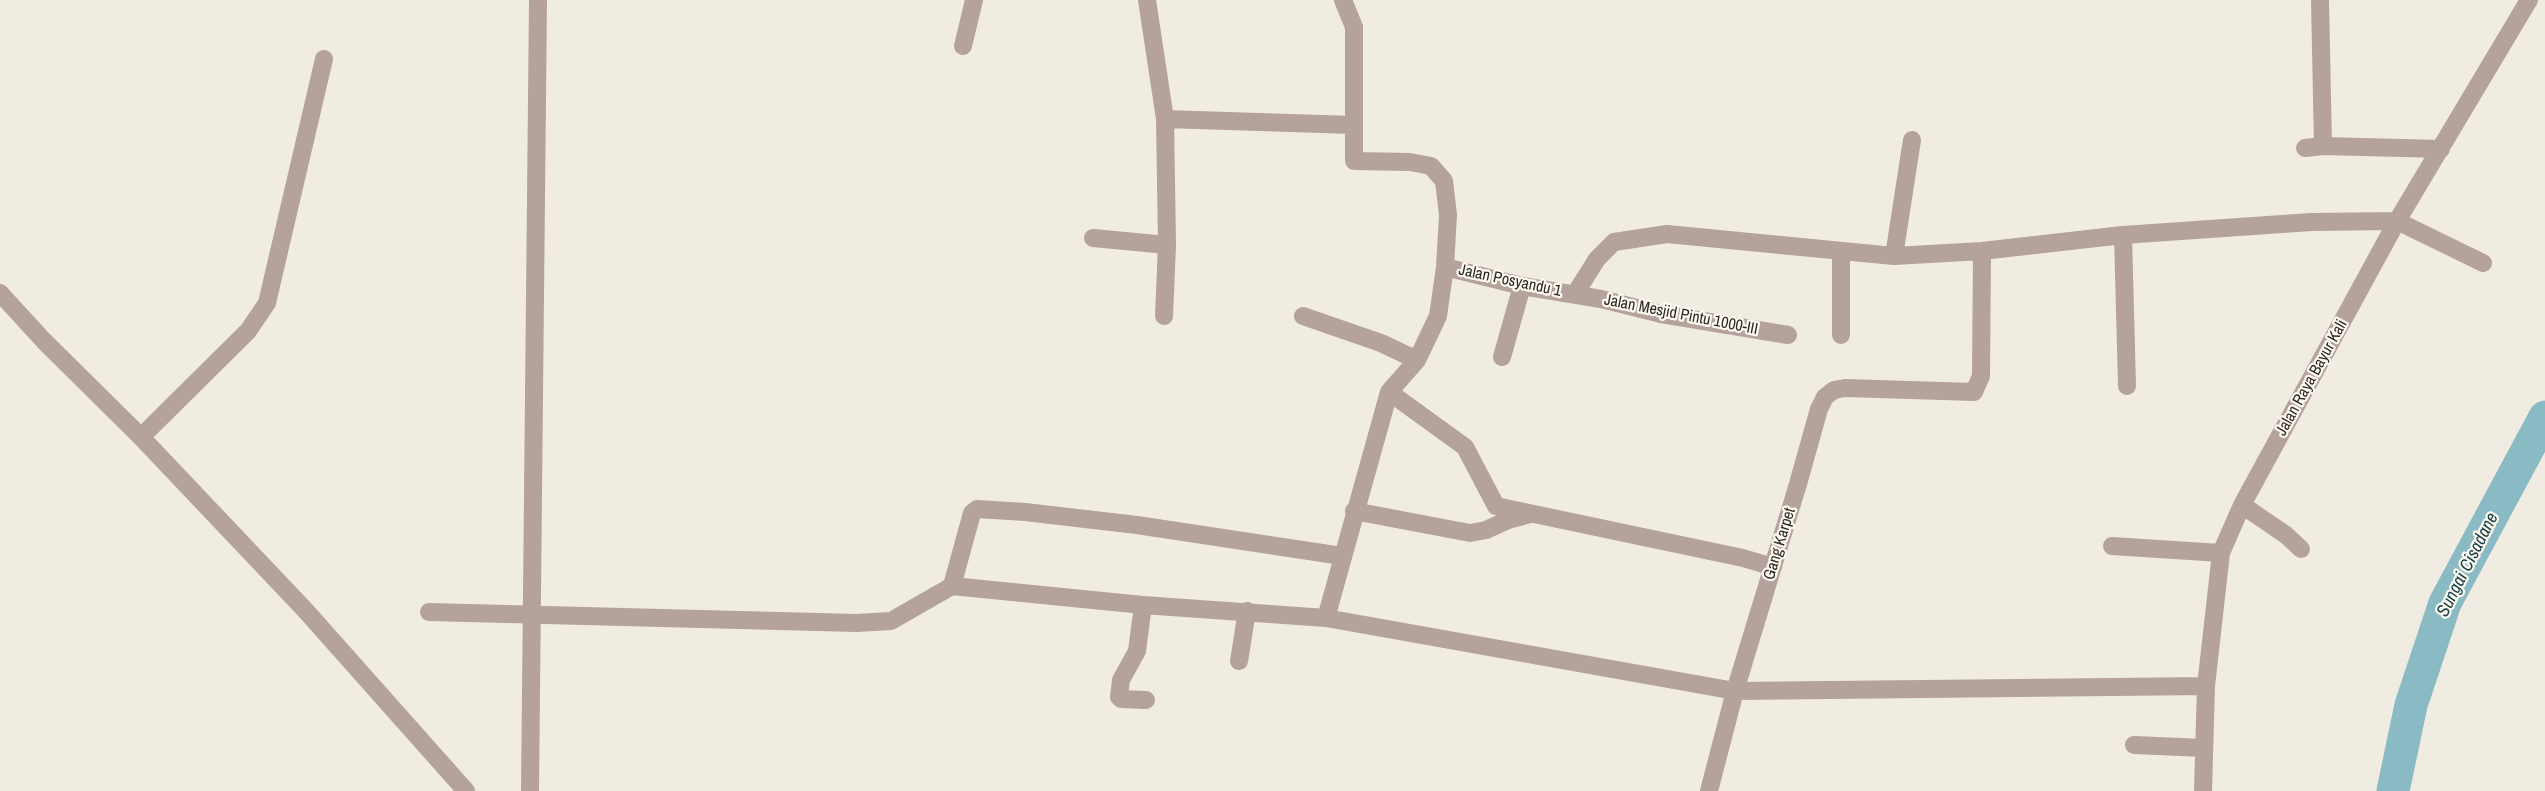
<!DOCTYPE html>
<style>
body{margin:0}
canvas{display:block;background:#f0ece2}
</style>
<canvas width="2545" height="791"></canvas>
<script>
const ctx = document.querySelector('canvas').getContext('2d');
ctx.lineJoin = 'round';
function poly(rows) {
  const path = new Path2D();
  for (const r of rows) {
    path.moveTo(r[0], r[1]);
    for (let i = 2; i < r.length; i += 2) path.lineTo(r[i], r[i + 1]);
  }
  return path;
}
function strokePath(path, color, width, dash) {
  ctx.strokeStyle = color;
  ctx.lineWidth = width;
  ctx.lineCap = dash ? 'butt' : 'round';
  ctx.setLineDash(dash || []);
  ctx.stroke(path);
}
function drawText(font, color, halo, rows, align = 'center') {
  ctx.font = font + ' "Archivo Narrow",sans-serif';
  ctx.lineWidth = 4.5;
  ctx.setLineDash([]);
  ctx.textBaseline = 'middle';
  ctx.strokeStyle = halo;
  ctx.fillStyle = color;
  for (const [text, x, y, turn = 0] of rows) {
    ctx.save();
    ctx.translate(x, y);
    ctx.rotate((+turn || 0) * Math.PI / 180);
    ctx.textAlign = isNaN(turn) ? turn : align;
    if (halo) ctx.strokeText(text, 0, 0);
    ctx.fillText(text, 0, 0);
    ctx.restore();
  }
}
const river = poly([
 [2393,791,2411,705,2445,603,2545,417]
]);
const minor = poly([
 [2320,0,2323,146],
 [963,46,974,0],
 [1165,119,1353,125],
 [2305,148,2323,146,2441,149],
 [2123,235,2127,386],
 [1093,238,1167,245,1165,119,1147,0],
 [1841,253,1841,335],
 [1894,256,1912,140],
 [1445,267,1522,286,1601,299,1661,314,1788,335],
 [0,293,44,341,141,437,306,611,466,791],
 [1575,294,1597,259,1614,242,1667,234,1894,256,1982,251,2123,235,2311,222,2397,221,2483,263],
 [1164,316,1167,245],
 [1303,316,1381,343,1417,360],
 [1502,357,1522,286],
 [1389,392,1465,447,1496,506,1743,558,1773,567],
 [141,437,248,331,267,303,324,59],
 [2242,505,2286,535,2301,549],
 [1354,511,1470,533,1486,530,1508,520,1530,514],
 [2112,546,2221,553],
 [952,586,972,513,977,509,1025,512,1137,525,1342,556],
 [1143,605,1137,651,1121,680,1119,697,1121,699,1146,700],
 [429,612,856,623,891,621,952,586,1143,605,1326,618,1735,691,2206,686],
 [1326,618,1389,392,1417,360,1438,316,1445,267,1448,215,1444,181,1431,166,1410,162,1354,161,1354,27,1343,0],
 [1239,661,1247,611],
 [2134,745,2204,748],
 [530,791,538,0],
 [1709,791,1735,691,1798,484,1819,409,1825,397,1834,390,1845,388,1974,392,1981,376,1982,251],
 [2203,791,2206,686,2221,553,2242,505,2397,221,2529,0]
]);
const streetNames = [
 ["Jalan Posyandu 1",1510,281,12],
 ["Jalan Mesjid Pintu 1000-III",1681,315,11],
 ["Jalan Raya Bayur Kali",2312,378,-61],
 ["Gang Karpet",1780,544,-73]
];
const waterNames = [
 ["Sungai Cisadane",2468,565,-63]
];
strokePath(river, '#8abbc4', 33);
strokePath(minor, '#b5a29c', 18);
drawText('16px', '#2b2926', '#fef9ef', streetNames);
drawText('italic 18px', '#17434b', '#fef9ef', waterNames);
</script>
